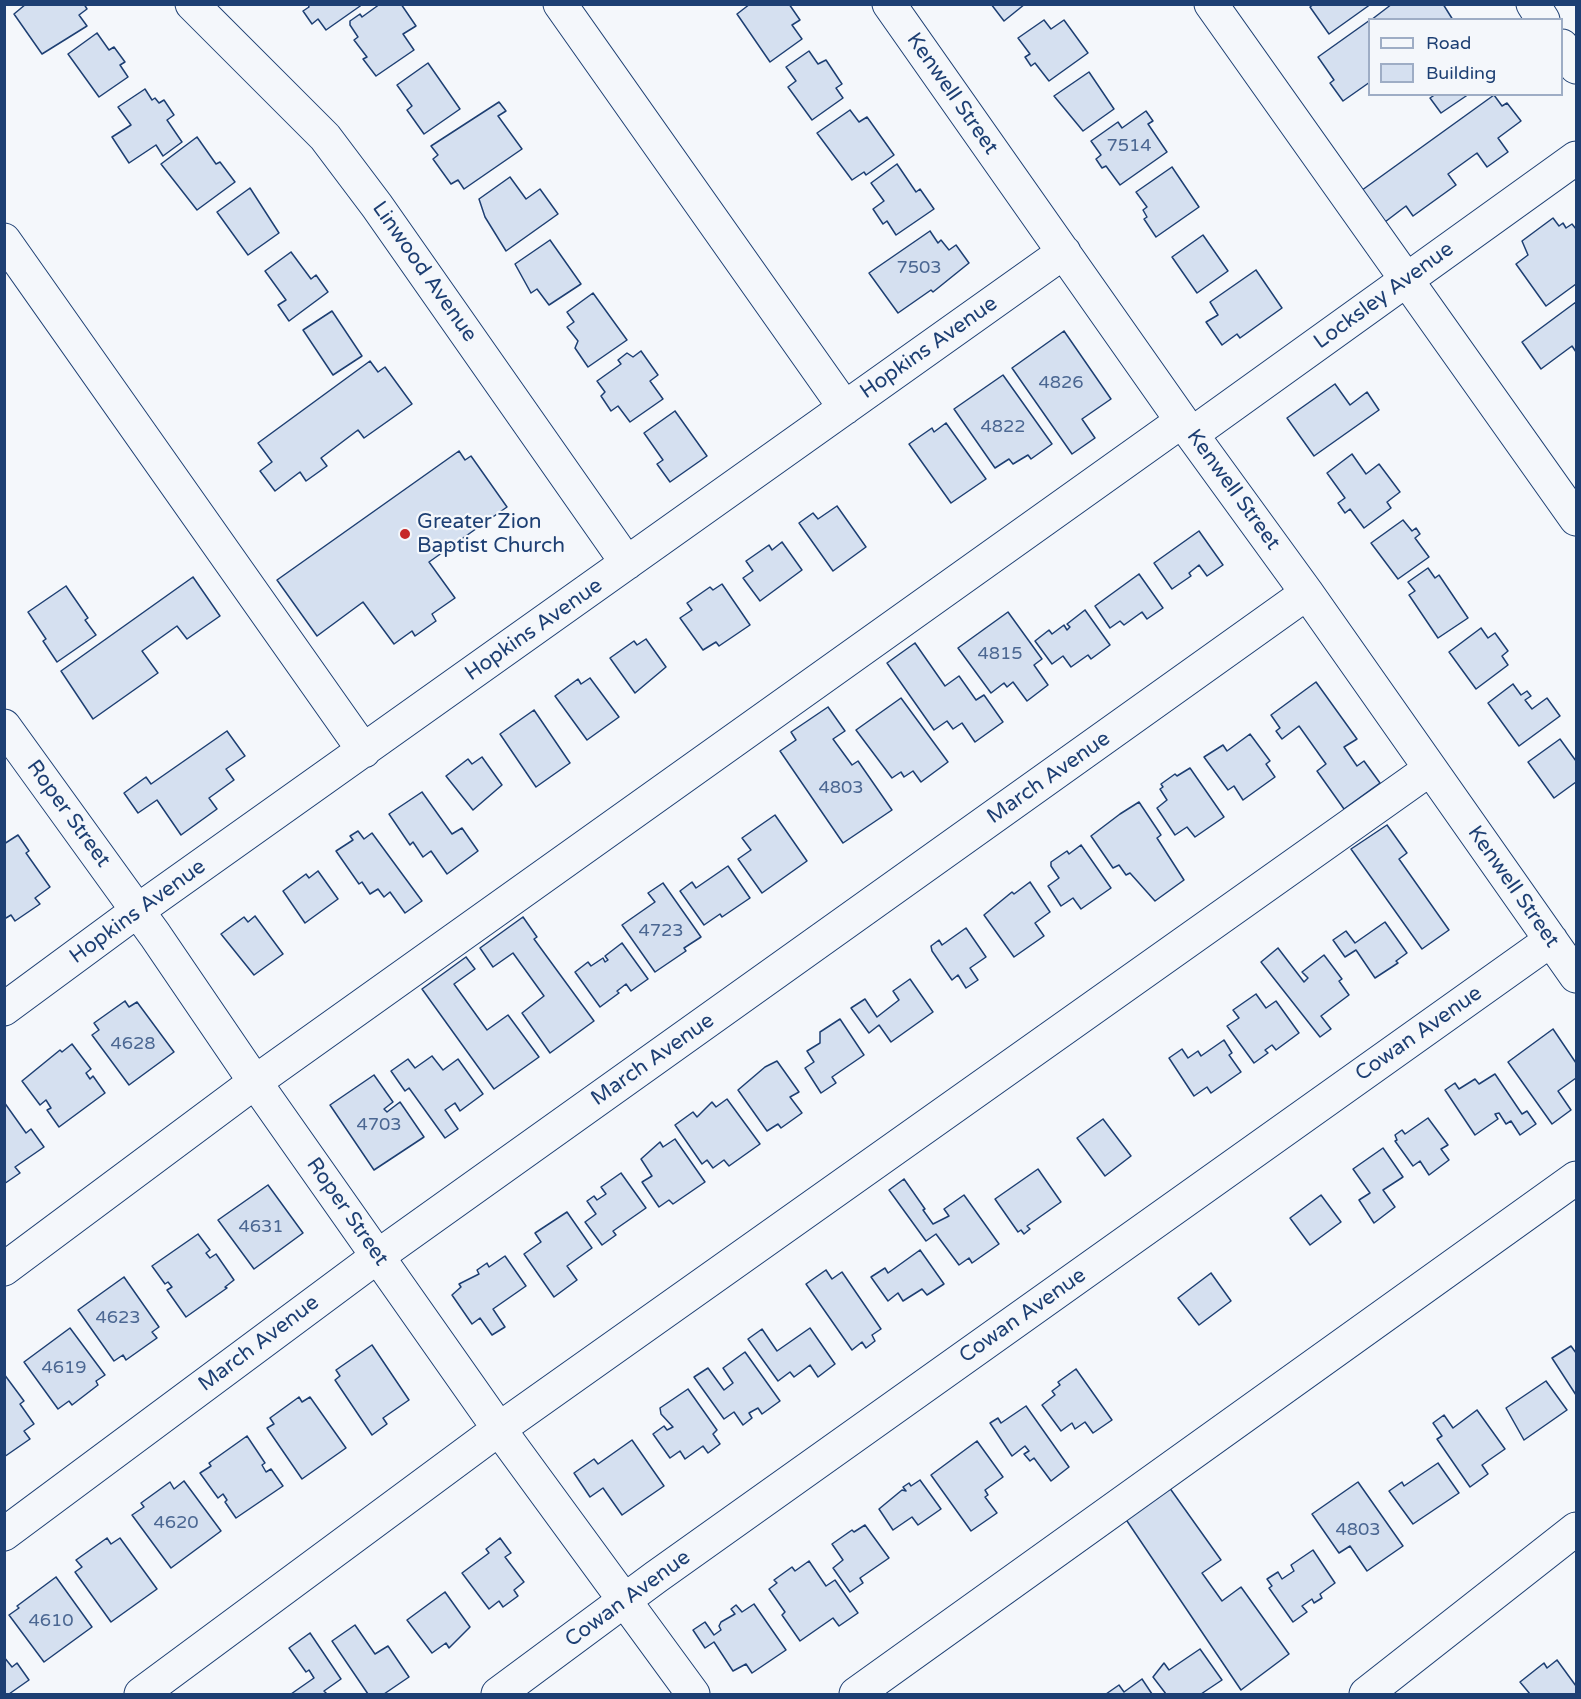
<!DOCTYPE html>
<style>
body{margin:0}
#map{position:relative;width:1581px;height:1699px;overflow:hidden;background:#f4f7fb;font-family:"Varela Round",sans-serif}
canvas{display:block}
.frame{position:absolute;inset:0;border:6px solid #1d3f73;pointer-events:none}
.legend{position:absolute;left:1368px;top:18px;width:195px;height:78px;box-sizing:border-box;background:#f4f7fb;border:2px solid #9eadc5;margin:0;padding:8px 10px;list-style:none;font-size:18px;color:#1d3f73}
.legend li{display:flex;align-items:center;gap:12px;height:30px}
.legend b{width:30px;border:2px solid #9eadc5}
</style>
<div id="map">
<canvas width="1581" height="1699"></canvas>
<div class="frame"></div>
<ul class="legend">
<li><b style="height:8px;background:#f4f7fb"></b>Road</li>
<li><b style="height:16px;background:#d5e0f0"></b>Building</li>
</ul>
</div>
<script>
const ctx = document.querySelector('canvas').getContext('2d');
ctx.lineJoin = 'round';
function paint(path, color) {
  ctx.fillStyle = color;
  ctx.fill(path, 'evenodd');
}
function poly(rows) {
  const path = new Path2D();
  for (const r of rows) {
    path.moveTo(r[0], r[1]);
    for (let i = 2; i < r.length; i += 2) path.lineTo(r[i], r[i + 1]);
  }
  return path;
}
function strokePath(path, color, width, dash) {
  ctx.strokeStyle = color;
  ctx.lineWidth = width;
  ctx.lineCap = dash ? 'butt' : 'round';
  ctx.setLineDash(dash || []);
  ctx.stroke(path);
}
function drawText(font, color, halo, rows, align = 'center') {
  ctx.font = font + ' "Varela Round",sans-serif';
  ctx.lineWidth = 4.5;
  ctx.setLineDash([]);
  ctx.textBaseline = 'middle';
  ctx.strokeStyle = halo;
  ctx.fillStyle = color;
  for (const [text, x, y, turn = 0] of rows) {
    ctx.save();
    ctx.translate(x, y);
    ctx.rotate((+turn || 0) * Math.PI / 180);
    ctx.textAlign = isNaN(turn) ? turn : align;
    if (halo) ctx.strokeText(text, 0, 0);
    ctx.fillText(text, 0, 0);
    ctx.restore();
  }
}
const building = poly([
 [26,4,84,4,87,9,79,15,87,26,42,54,14,14,26,4],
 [308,4,363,4,326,30,318,19,312,24,303,11,309,7,308,4],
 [380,4,401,4,416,26,403,34,414,50,376,76,363,59,367,57,354,40,358,37,350,25,350,21,360,14,362,17,380,4],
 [750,4,789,4,800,20,792,25,802,39,770,62,737,14,750,4],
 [991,4,1025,4,1004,21,991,4],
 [1314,4,1371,4,1329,34,1310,7,1314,4],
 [1392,4,1443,4,1453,20,1371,20,1392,4],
 [1044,20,1051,29,1064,20,1088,53,1049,81,1035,63,1031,66,1025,57,1030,54,1018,38,1044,20],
 [1370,20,1370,82,1343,101,1330,83,1334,80,1318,57,1370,20],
 [97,33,109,50,114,47,125,62,120,65,128,77,99,97,68,54,97,33],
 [809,51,818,64,826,60,842,84,836,88,843,98,812,120,788,87,796,81,786,67,809,51],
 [428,63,460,109,424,134,407,110,412,106,397,85,428,63],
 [1089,72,1114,109,1083,131,1054,96,1089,72],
 [145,89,152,100,155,98,159,103,164,100,174,115,167,120,182,142,163,156,156,145,129,163,112,137,131,125,118,107,145,89],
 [1436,94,1469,94,1441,113,1430,98,1436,94],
 [1494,95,1502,106,1507,103,1521,121,1498,138,1508,152,1487,167,1477,153,1448,174,1456,185,1413,216,1406,206,1381,225,1358,193,1494,95],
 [499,102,506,111,498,116,522,149,464,189,458,180,451,184,433,159,438,155,431,146,499,102],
 [850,110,859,122,867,117,894,155,866,175,864,172,852,180,817,133,850,110],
 [1146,111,1153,121,1148,124,1167,152,1120,185,1106,166,1102,168,1096,159,1101,155,1091,141,1118,122,1122,128,1146,111],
 [197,137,216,164,220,162,235,182,197,210,161,164,197,137],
 [897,164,916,192,920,189,934,209,896,235,887,221,883,224,873,209,884,201,871,183,897,164],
 [1172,167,1199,207,1156,237,1144,219,1147,217,1143,210,1147,207,1136,192,1172,167],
 [510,177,526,199,540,189,558,214,506,251,485,217,479,199,510,177],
 [250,188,279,233,248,255,217,212,250,188],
 [1553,218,1559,226,1563,223,1566,228,1572,224,1576,229,1576,284,1546,306,1516,264,1528,255,1522,241,1553,218],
 [930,231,938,243,941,240,949,250,956,245,969,263,933,292,931,290,898,313,869,273,930,231],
 [1203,235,1228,271,1197,293,1172,257,1203,235],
 [550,240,581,284,549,305,537,289,531,293,515,264,550,240],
 [291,252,311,279,316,275,328,292,289,321,278,305,286,300,265,271,291,252],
 [1256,270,1282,308,1240,338,1237,334,1222,345,1206,322,1218,315,1210,302,1256,270],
 [593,293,627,340,588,367,575,348,578,341,567,327,574,322,567,312,593,293],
 [1576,302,1576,352,1572,346,1541,369,1522,342,1576,302],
 [332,311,362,356,333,375,303,330,332,311],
 [1064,331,1111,399,1082,419,1095,438,1072,454,1012,368,1064,331],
 [641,351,658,375,650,381,663,399,630,422,618,406,611,411,601,396,605,392,597,381,621,364,618,360,627,353,633,357,641,351],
 [370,361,378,372,385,367,412,404,364,438,358,430,321,458,327,466,306,481,300,472,275,491,260,471,272,462,258,443,370,361],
 [1003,375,1052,444,1031,459,1028,455,1013,464,1009,459,995,468,954,409,1003,375],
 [1335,384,1350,405,1367,392,1379,410,1314,456,1287,418,1335,384],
 [675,411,707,456,670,482,657,464,663,460,644,433,675,411],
 [946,423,986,479,951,503,909,444,932,428,934,432,946,423],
 [459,451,465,460,471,456,507,507,429,562,455,598,432,614,436,621,415,636,412,631,394,644,363,602,317,636,277,580,459,451],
 [1352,454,1366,474,1379,464,1400,492,1387,502,1391,508,1364,528,1350,509,1345,513,1338,503,1345,498,1327,473,1352,454],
 [837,506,866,547,833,571,799,523,813,513,818,519,837,506],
 [1403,520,1412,531,1416,528,1420,534,1415,538,1429,557,1398,579,1371,543,1403,520],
 [1199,531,1223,565,1207,576,1199,565,1189,573,1191,576,1172,589,1154,563,1199,531],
 [782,542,802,570,760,601,743,578,753,571,746,561,769,545,772,550,782,542],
 [1428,568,1435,578,1439,575,1468,618,1438,638,1409,595,1415,591,1408,582,1428,568],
 [1139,574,1163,608,1147,619,1142,612,1124,625,1120,621,1110,628,1095,606,1139,574],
 [193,577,220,616,187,639,177,626,142,651,158,673,93,719,61,671,193,577],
 [722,584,750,625,719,646,716,642,703,650,680,618,692,610,687,603,710,587,713,590,722,584],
 [66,586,88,618,85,620,96,635,57,662,43,641,46,639,28,612,66,586],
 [1085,610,1110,645,1091,659,1088,655,1071,667,1063,656,1052,664,1035,641,1049,630,1052,634,1064,625,1067,630,1070,627,1067,624,1085,610],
 [1008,612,1042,659,1034,665,1048,685,1027,701,1013,682,1007,687,1004,683,991,693,958,648,1008,612],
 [1481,628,1488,638,1495,633,1508,651,1502,656,1508,665,1476,689,1449,652,1481,628],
 [646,639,666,667,635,693,610,658,634,641,637,645,646,639],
 [915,643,945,686,959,676,976,700,984,695,1003,722,975,742,962,723,953,729,947,721,934,730,887,663,915,643],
 [590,678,619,717,587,740,555,696,578,679,581,684,590,678],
 [1316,682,1357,739,1344,747,1357,766,1364,761,1380,783,1344,809,1317,771,1326,764,1299,726,1282,739,1276,731,1280,728,1271,715,1316,682],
 [1513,684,1521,695,1527,691,1531,696,1525,700,1532,709,1547,698,1560,716,1519,746,1488,703,1513,684],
 [901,698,948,762,921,782,913,771,904,777,901,772,892,778,856,730,901,698],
 [828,707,845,731,833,739,852,765,858,761,892,810,843,843,780,751,796,740,791,732,828,707],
 [534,710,570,763,536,787,500,734,534,710],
 [227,731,245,756,226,769,234,780,209,798,217,809,181,835,157,800,138,813,124,793,146,777,151,784,227,731],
 [1250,734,1270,761,1266,764,1275,777,1243,800,1234,786,1228,790,1204,757,1223,745,1227,751,1250,734],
 [1560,739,1576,761,1576,782,1554,798,1528,762,1560,739],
 [482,757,502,785,473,810,446,776,468,759,472,764,482,757],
 [1190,768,1224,817,1195,837,1187,827,1175,835,1157,808,1167,800,1160,789,1163,787,1161,784,1175,774,1177,776,1190,768],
 [422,792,452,834,462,828,478,851,447,874,431,851,423,857,413,842,410,845,389,814,422,792],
 [1139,802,1161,835,1157,838,1184,880,1155,901,1130,873,1126,875,1119,865,1113,868,1091,836,1120,814,1139,802],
 [775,815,807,861,762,893,738,859,751,850,742,838,775,815],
 [1387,825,1407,853,1399,859,1449,930,1422,949,1351,849,1387,825],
 [358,831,364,839,372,833,422,901,405,913,390,892,384,897,378,889,370,894,362,882,359,884,336,851,353,840,350,836,358,831],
 [18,835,29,851,26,853,50,887,35,898,40,904,15,921,11,915,6,918,4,916,4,844,18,835],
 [1081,845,1111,888,1081,909,1073,898,1061,906,1048,886,1059,878,1051,866,1051,862,1067,851,1069,854,1081,845],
 [728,866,750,898,722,917,720,914,704,925,680,891,692,882,696,888,728,866],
 [318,871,338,899,305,923,283,891,306,874,309,878,318,871],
 [1030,882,1050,912,1035,923,1044,936,1014,957,984,915,1012,892,1014,894,1030,882],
 [663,883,701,937,684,948,686,951,655,972,622,925,655,902,648,893,663,883],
 [255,916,283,954,254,975,221,934,244,917,248,922,255,916],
 [523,917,537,937,534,939,594,1021,550,1053,522,1013,544,996,513,953,493,967,480,948,523,917],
 [1385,922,1407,953,1396,961,1398,963,1375,978,1356,950,1345,957,1333,940,1346,931,1355,943,1385,922],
 [966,928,986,957,970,968,978,980,966,988,958,975,952,980,932,951,931,946,939,940,942,945,966,928],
 [622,943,648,979,631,991,626,984,617,991,619,993,600,1007,575,972,588,962,591,966,603,958,605,962,608,960,605,956,622,943],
 [1278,948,1304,982,1308,978,1302,972,1324,955,1342,979,1339,981,1349,995,1321,1016,1331,1029,1320,1037,1261,962,1278,948],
 [466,957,475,969,454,984,487,1030,508,1015,539,1057,494,1089,422,989,466,957],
 [910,979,933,1012,891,1042,879,1025,869,1033,851,1008,865,999,877,1017,899,1000,893,991,910,979],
 [1256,994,1266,1008,1276,1001,1299,1033,1276,1050,1272,1045,1265,1050,1268,1053,1254,1063,1227,1026,1239,1018,1233,1010,1256,994],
 [125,1001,129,1007,137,1002,174,1052,129,1085,92,1035,99,1030,94,1023,125,1001],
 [840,1019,864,1055,832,1077,836,1083,821,1093,805,1068,814,1062,807,1051,820,1043,820,1032,840,1019],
 [1553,1029,1576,1063,1576,1078,1558,1091,1571,1110,1552,1124,1508,1062,1553,1029],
 [1224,1040,1232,1053,1229,1055,1241,1072,1211,1093,1207,1087,1194,1096,1169,1058,1182,1049,1188,1058,1198,1051,1201,1056,1224,1040],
 [72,1044,91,1069,86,1073,90,1079,93,1076,105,1093,59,1127,47,1110,51,1108,46,1100,40,1105,22,1081,60,1050,62,1052,72,1044],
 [432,1056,443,1070,458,1059,483,1094,460,1111,455,1103,445,1110,458,1129,445,1138,409,1088,405,1091,391,1071,408,1059,415,1068,432,1056],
 [777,1061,799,1092,790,1097,802,1113,781,1128,778,1124,767,1131,738,1090,765,1067,777,1061],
 [1495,1074,1522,1114,1527,1111,1536,1124,1520,1135,1511,1121,1506,1124,1499,1113,1495,1114,1498,1119,1475,1135,1445,1090,1455,1083,1459,1089,1475,1079,1479,1084,1495,1074],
 [374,1075,393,1102,384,1109,387,1112,400,1102,424,1137,374,1170,330,1105,374,1075],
 [727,1099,760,1144,729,1166,724,1160,713,1168,707,1160,702,1164,675,1125,693,1112,697,1117,712,1102,716,1107,727,1099],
 [4,1102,26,1133,31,1129,44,1147,15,1167,20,1173,4,1184,4,1102],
 [1428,1118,1448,1145,1441,1149,1449,1160,1429,1175,1420,1161,1413,1166,1395,1141,1397,1140,1395,1135,1402,1130,1405,1134,1428,1118],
 [1103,1119,1131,1156,1105,1176,1077,1138,1103,1119],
 [675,1139,705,1182,673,1204,669,1200,659,1207,642,1182,652,1176,641,1159,660,1142,663,1147,675,1139],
 [1383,1148,1403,1177,1383,1190,1395,1207,1374,1223,1359,1200,1370,1193,1353,1169,1383,1148],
 [1038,1169,1061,1202,1027,1226,1030,1229,1024,1234,1021,1230,1018,1232,995,1199,1038,1169],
 [621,1173,646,1208,613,1231,616,1235,602,1245,585,1222,596,1214,587,1201,594,1196,597,1200,606,1194,601,1187,621,1173],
 [904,1179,925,1209,923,1210,933,1224,949,1216,944,1209,964,1195,999,1244,972,1263,969,1258,959,1265,936,1234,926,1241,889,1190,904,1179],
 [268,1185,303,1233,254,1269,218,1220,268,1185],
 [1321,1195,1341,1222,1310,1245,1290,1218,1321,1195],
 [567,1212,592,1248,567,1266,577,1280,554,1297,524,1254,541,1242,535,1233,567,1212],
 [198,1234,210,1250,206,1253,210,1258,216,1254,234,1280,225,1287,227,1288,186,1317,167,1290,172,1287,168,1282,165,1284,152,1266,198,1234],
 [920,1250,944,1284,927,1295,922,1289,903,1301,898,1293,888,1301,871,1277,885,1268,888,1273,920,1250],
 [505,1256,526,1286,493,1309,505,1327,492,1335,480,1318,472,1324,452,1295,461,1287,459,1284,479,1274,477,1270,487,1263,489,1267,505,1256],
 [826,1270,832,1279,842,1272,881,1329,872,1335,875,1341,866,1348,862,1342,852,1350,806,1284,826,1270],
 [1211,1273,1231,1301,1199,1325,1178,1298,1211,1273],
 [124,1277,159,1327,152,1332,157,1338,126,1360,123,1355,114,1361,78,1310,124,1277],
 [70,1328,105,1375,96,1381,98,1385,72,1405,69,1401,58,1409,24,1362,70,1328],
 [810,1328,835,1364,818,1377,810,1365,794,1377,790,1372,778,1381,748,1339,762,1329,777,1351,810,1328],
 [372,1345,409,1400,383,1418,387,1424,372,1435,335,1380,340,1376,336,1370,372,1345],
 [1571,1346,1576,1353,1576,1395,1552,1358,1571,1346],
 [745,1352,780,1401,762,1414,758,1408,749,1413,752,1418,743,1425,734,1412,724,1419,694,1377,708,1368,724,1390,733,1383,723,1368,745,1352],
 [1076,1369,1112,1420,1093,1433,1085,1422,1075,1429,1072,1423,1061,1431,1042,1405,1055,1395,1052,1391,1060,1385,1058,1382,1076,1369],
 [4,1374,24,1401,20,1404,34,1424,24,1431,30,1439,4,1457,4,1374],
 [1546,1381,1567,1410,1524,1440,1506,1408,1546,1381],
 [688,1389,717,1430,713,1434,720,1444,708,1453,703,1446,685,1459,680,1451,670,1458,653,1434,664,1426,667,1430,673,1427,661,1414,660,1408,688,1389],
 [299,1397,302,1402,310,1397,346,1448,302,1479,267,1428,274,1424,270,1418,299,1397],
 [1026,1406,1069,1467,1051,1481,1034,1458,1030,1461,1024,1454,1029,1451,1025,1446,1012,1456,990,1423,998,1418,1001,1423,1026,1406],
 [1477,1410,1505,1449,1482,1465,1488,1474,1470,1487,1437,1439,1442,1436,1433,1423,1444,1415,1453,1428,1477,1410],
 [247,1436,265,1463,262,1465,266,1472,271,1469,283,1486,236,1518,225,1502,227,1500,223,1494,218,1498,200,1473,211,1466,209,1463,247,1436],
 [632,1440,664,1486,622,1515,603,1488,590,1497,574,1473,594,1459,598,1464,632,1440],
 [977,1441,1003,1477,985,1490,988,1495,985,1497,997,1513,971,1531,931,1475,977,1441],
 [1438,1463,1459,1493,1413,1524,1389,1491,1402,1482,1404,1486,1438,1463],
 [920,1480,941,1509,918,1525,912,1517,893,1530,879,1509,902,1490,906,1491,903,1487,909,1483,911,1486,920,1480],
 [184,1481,221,1531,171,1568,132,1515,144,1507,141,1503,170,1482,174,1489,184,1481],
 [1358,1482,1403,1546,1367,1571,1350,1546,1339,1553,1312,1514,1358,1482],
 [1169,1487,1221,1560,1202,1573,1222,1601,1241,1587,1289,1654,1241,1690,1125,1518,1169,1487],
 [865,1525,889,1558,860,1578,863,1583,850,1592,833,1568,843,1560,832,1544,852,1530,854,1532,865,1525],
 [107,1538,111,1544,120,1538,157,1589,111,1622,75,1572,82,1567,76,1560,107,1538],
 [500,1538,511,1553,505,1557,524,1582,514,1590,518,1596,503,1607,499,1601,489,1609,462,1573,489,1553,486,1549,500,1538],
 [1313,1550,1335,1583,1320,1594,1322,1598,1314,1603,1312,1599,1302,1606,1307,1612,1293,1622,1269,1588,1272,1586,1267,1579,1278,1572,1282,1579,1294,1571,1291,1565,1313,1550],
 [809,1561,826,1586,835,1580,858,1613,839,1626,833,1618,800,1641,782,1615,785,1612,769,1589,777,1583,774,1580,792,1567,795,1571,809,1561],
 [56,1577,92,1627,44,1662,9,1615,19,1608,17,1606,56,1577],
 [445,1592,470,1627,449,1648,446,1643,432,1653,407,1620,445,1592],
 [754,1604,786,1650,752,1673,746,1664,733,1671,714,1642,705,1648,693,1630,705,1622,714,1635,721,1630,719,1626,721,1622,735,1614,731,1609,736,1605,742,1612,754,1604],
 [355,1625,375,1654,388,1646,409,1677,384,1694,368,1694,332,1641,355,1625],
 [310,1633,341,1679,324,1691,327,1694,291,1694,314,1678,309,1670,306,1672,289,1648,310,1633],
 [1200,1649,1222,1680,1201,1694,1166,1694,1153,1677,1164,1663,1169,1670,1200,1649],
 [4,1657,12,1667,17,1663,29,1680,9,1694,4,1694,4,1657],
 [1557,1660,1576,1686,1576,1694,1530,1694,1520,1682,1544,1663,1547,1668,1557,1660],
 [1142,1679,1152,1694,1106,1694,1119,1685,1124,1692,1142,1679]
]);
const minor = poly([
 [192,4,325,137,377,206,627,563],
 [560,4,845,408],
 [889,4,1182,421,1307,593,1576,976],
 [1211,4,1576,519],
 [1533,4,1543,20],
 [1562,46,1576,67],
 [4,240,364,751],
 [1192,434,1576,158],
 [4,726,155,935,255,1082,499,1429,693,1694],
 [4,1009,137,911,1064,252],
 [4,1269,255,1082,1182,421],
 [4,1534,378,1256,1307,593],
 [141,1694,499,1429,1430,769],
 [498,1694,656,1577,1551,940],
 [856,1694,1576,1178],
 [1366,1694,1576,1529]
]);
const markers = [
 [405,534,6,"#c62828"]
];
const numberNames = [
 ["7514",1129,146],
 ["7503",919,268],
 ["4826",1061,383],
 ["4822",1003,427],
 ["4815",1000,654],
 ["4803",841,788],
 ["4723",661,931],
 ["4628",133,1044],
 ["4703",379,1125],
 ["4631",261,1227],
 ["4623",118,1318],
 ["4619",64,1368],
 ["4620",176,1523],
 ["4803",1358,1530],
 ["4610",51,1621]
];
const streetNames = [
 ["Kenwell Street",952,94,55],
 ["Linwood Avenue",424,272,55],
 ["Locksley Avenue",1384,296,-36],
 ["Hopkins Avenue",929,348,-35],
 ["Kenwell Street",1233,490,54],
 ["Hopkins Avenue",534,630,-35],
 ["March Avenue",1049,778,-35],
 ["Roper Street",68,814,54],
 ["Kenwell Street",1513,887,55],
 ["Hopkins Avenue",138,912,-36],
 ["Cowan Avenue",1419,1034,-35],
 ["March Avenue",653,1060,-35],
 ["Roper Street",347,1212,55],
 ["Cowan Avenue",1023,1316,-35],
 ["March Avenue",259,1344,-37],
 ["Cowan Avenue",628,1599,-36]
];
const poiNames = [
 ["Greater Zion",417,522],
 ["Baptist Church",417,546]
];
paint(building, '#d5e0f0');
strokePath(building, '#1d3f73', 1.5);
strokePath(minor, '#1d3f73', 35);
strokePath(minor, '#f4f7fb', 33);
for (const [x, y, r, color] of markers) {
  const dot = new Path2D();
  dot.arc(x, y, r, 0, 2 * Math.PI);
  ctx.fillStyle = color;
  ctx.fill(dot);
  strokePath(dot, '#f4f7fb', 2);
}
drawText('18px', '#4b6792', null, numberNames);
drawText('21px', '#1d3f73', '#f4f7fb', streetNames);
drawText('21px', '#1d3f73', '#f4f7fb', poiNames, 'left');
</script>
